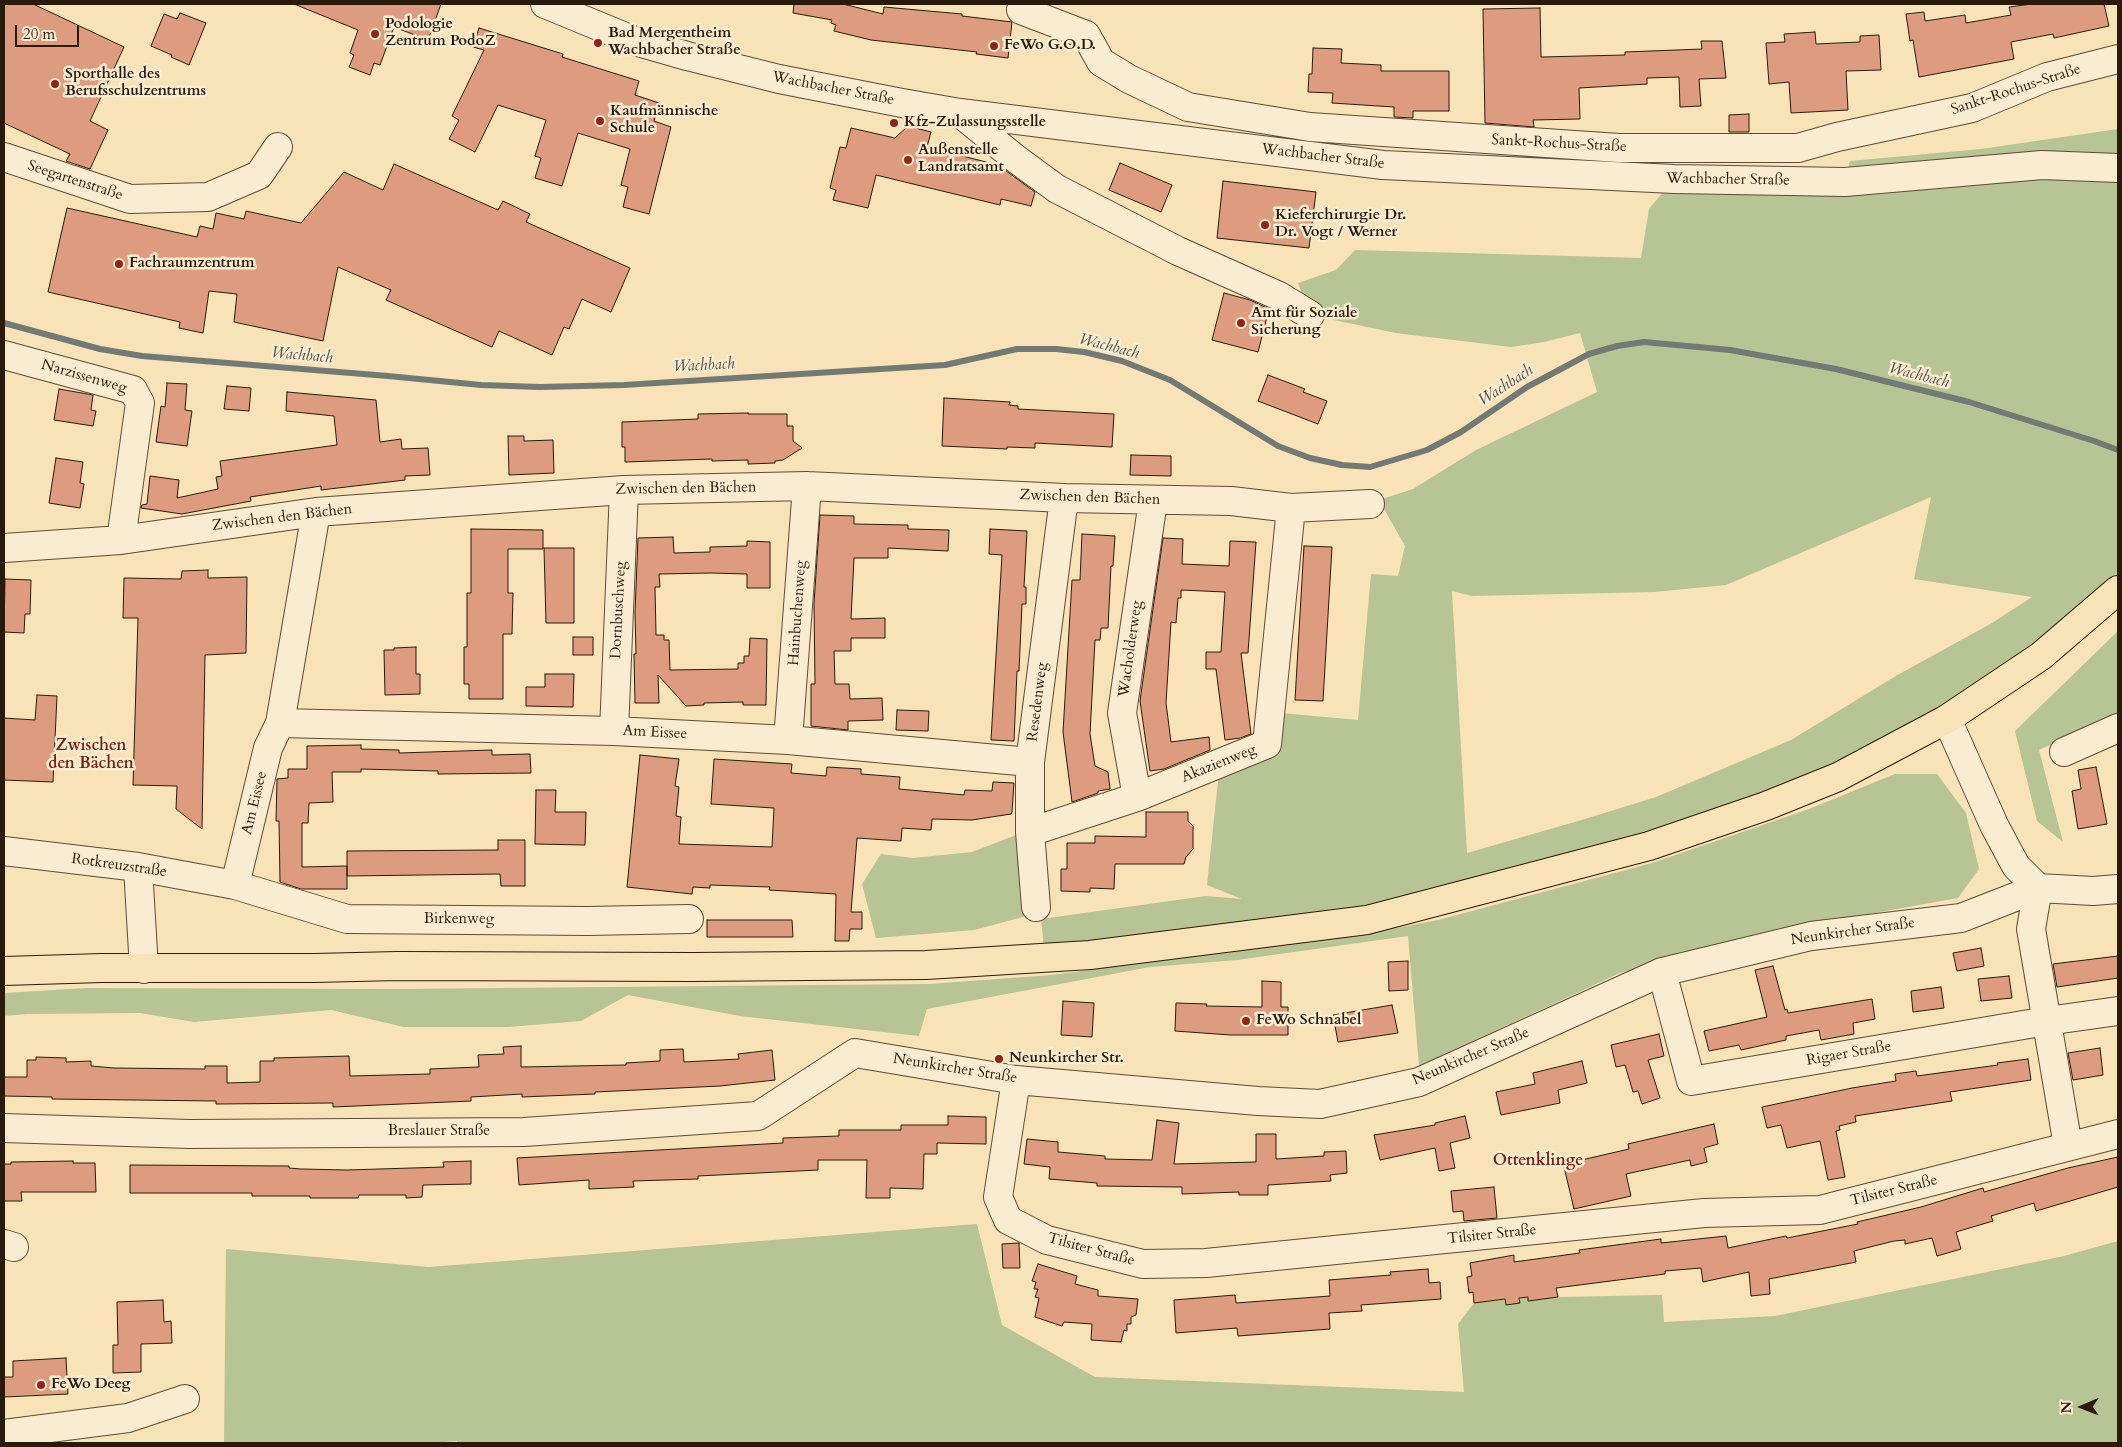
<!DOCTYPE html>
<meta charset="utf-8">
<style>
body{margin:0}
#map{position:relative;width:2122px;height:1447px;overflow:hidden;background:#f8e2b7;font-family:Cardo,serif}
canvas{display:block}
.frame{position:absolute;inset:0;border:5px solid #2a1a0b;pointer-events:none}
.north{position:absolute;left:2057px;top:1382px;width:50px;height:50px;-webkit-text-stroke:4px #faecd0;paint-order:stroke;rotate:269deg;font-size:14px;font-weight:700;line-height:20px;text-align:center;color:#2a1a0b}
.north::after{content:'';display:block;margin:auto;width:18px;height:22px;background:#2a1a0b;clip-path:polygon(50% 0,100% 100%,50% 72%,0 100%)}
.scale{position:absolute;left:15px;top:25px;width:64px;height:22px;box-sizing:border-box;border:2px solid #2a1a0b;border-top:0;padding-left:6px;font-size:15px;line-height:18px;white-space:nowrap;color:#2a1a0b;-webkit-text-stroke:4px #faecd0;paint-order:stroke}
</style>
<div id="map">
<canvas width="2122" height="1447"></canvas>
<div class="frame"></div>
<div class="north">N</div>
<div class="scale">20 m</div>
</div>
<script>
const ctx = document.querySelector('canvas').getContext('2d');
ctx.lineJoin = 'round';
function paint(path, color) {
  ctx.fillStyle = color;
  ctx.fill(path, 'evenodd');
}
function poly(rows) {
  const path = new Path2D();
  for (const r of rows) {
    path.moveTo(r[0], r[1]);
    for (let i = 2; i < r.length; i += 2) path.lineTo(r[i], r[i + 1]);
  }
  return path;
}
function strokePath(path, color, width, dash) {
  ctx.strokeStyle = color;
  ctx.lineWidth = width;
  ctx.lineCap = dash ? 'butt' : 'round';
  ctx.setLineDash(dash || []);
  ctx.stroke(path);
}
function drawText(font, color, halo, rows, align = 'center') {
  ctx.font = font + ' Cardo,serif';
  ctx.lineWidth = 5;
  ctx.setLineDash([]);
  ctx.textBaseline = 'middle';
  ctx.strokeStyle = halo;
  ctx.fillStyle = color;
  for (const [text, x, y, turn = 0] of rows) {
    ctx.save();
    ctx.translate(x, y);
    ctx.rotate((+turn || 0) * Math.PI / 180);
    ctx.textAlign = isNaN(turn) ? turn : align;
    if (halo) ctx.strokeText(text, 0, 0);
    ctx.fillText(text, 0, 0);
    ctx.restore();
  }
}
const green = poly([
 [2118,129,2118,590,1838,777,1415,907,1045,958,1041,919,1206,896,1242,899,1207,885,1219,772,1267,744,1270,712,1358,720,1371,574,1398,576,1405,546,1379,500,1413,489,1476,450,1597,392,1580,333,1544,342,1511,347,1396,333,1310,315,1298,283,1336,270,1355,250,1641,258,1649,209,1674,179,1845,182,1850,161,1981,149],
 [1931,497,1914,579,2032,597,1992,623,1894,677,1791,740,1656,797,1585,819,1467,853,1452,591,1472,596,1654,592,1726,585],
 [2118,631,2118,715,2039,750,2063,842,2037,821,2015,731],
 [1895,774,1937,774,1966,813,1979,869,1958,898,1787,929,1620,973,1419,1066,1408,936,1237,960,1150,967,927,1009,919,1036,740,1016,628,995,581,1021,508,1027,404,1027,331,1010,194,1022,140,1013,27,1014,4,1016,4,993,86,988,394,989,929,984,1052,975,1370,933,1438,920,1652,863,1809,809],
 [1024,832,1036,907,1023,917,974,930,876,938,862,884,881,854,913,858,972,852],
 [977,1224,1002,1325,1095,1377,1464,1392,1458,1324,1474,1303,1528,1297,1529,1301,1558,1297,1662,1295,1664,1322,1775,1316,2064,1256,2118,1241,2118,1442,458,1443,457,1441,429,1443,224,1443,226,1249,429,1267]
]);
const stream = poly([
 [4,323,100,349,142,356,388,376,481,385,540,387,624,385,945,365,1017,349,1056,349,1084,352,1122,361,1170,380,1278,446,1310,458,1342,465,1370,467,1427,450,1461,432,1527,387,1589,354,1617,346,1644,342,1730,350,1836,369,1969,402,2094,441,2118,450]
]);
const building = poly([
 [4,4,33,4,124,47,90,121,108,130,90,169,66,161,70,154,4,123,4,4],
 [294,4,441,4,428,40,394,27,380,65,374,63,370,75,349,67,354,55,350,53,358,30,294,4],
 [794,4,843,4,883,14,884,7,962,14,962,16,1012,22,1008,58,976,54,977,52,871,40,834,31,836,25,831,23,832,20,793,13,794,4],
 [2032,4,2104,4,2109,26,2054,38,2053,34,2011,42,2014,59,1919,77,1913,40,1910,41,1906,14,1924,12,1925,21,1965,15,1966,23,2011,15,2009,7,2032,4],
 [1540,8,1541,57,1625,55,1625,52,1702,49,1701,41,1722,41,1726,78,1699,79,1701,106,1680,107,1679,77,1647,78,1647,84,1579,88,1580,119,1533,120,1534,127,1485,123,1483,9,1540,8],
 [180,13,206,23,189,65,171,57,172,55,151,46,164,14,177,19,180,13],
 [479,28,563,54,562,57,639,81,635,95,659,103,654,121,671,127,649,214,623,207,628,187,621,185,630,149,578,133,562,186,535,178,541,158,535,156,546,120,498,105,475,152,449,139,459,120,452,116,484,50,473,47,479,28],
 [1815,32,1816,44,1860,42,1860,36,1879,35,1881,70,1846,71,1848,110,1791,113,1789,82,1769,84,1766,43,1785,42,1784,34,1815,32],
 [1313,48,1342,49,1341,63,1381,65,1381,71,1449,71,1449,111,1413,111,1413,118,1394,117,1394,107,1332,103,1333,93,1308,92,1309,74,1312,74,1313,48],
 [1749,114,1749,132,1729,132,1729,115,1749,114],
 [908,126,931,132,927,147,998,165,1035,192,1031,206,1001,199,1000,205,876,175,868,208,833,200,836,190,830,188,840,147,846,148,851,128,895,138,908,126],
 [1120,163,1172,185,1161,212,1109,190,1120,163],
 [394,164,498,210,503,201,530,214,526,222,630,268,611,312,582,299,569,329,564,327,552,355,499,331,492,347,386,300,391,290,338,267,323,341,234,322,237,294,209,291,203,333,179,328,180,322,48,292,67,208,197,237,200,226,213,229,216,213,244,219,246,211,301,223,344,172,383,190,394,164],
 [1223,181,1316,192,1309,248,1217,238,1223,181],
 [1224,293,1250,300,1269,309,1258,352,1212,340,1224,293],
 [1268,375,1305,389,1303,392,1327,401,1318,424,1258,401,1268,375],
 [167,383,187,384,185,410,192,411,187,446,156,442,161,406,165,407,167,383],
 [227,386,251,388,249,411,224,409,227,386],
 [59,389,93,395,91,410,96,411,93,426,54,420,59,389],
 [287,392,376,400,380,442,401,439,402,449,428,448,430,475,405,476,405,480,321,490,321,486,250,497,251,501,182,514,141,508,142,505,147,504,150,476,179,480,177,498,218,489,216,477,222,476,220,461,337,445,334,416,286,411,287,392],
 [944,398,1010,402,1009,405,1018,406,1018,409,1114,414,1112,447,1035,443,1035,448,1007,447,1007,449,942,446,944,398],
 [748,413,748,414,787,414,787,426,793,426,793,441,802,448,783,460,775,461,775,463,748,464,748,460,712,461,712,459,625,462,625,447,622,447,622,422,698,419,698,414,748,413],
 [508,436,524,436,524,441,553,440,554,473,509,475,508,436],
 [1131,455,1171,456,1171,476,1130,475,1131,455],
 [56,458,83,462,80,483,84,484,80,508,49,503,56,458],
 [820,515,854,516,854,524,908,525,908,529,949,530,948,551,888,548,888,558,854,558,851,619,885,618,885,638,851,638,851,651,834,651,835,684,849,684,850,699,882,698,883,720,848,721,848,730,811,726,811,684,815,684,814,603,820,515],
 [471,529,543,530,543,549,508,549,508,593,513,593,512,634,503,634,503,699,469,699,469,684,464,684,464,647,467,647,467,593,471,593,471,529],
 [990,529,1027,531,1024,587,1026,587,1026,604,1022,604,1019,671,1017,671,1014,741,991,740,1002,555,989,554,990,529],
 [1082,534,1115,536,1113,566,1111,566,1108,628,1101,628,1100,640,1095,640,1090,734,1095,766,1108,772,1110,789,1098,791,1098,793,1072,802,1063,732,1072,580,1080,580,1082,534],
 [673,537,674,553,710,552,710,547,747,546,747,541,770,542,770,588,747,588,747,574,711,573,659,574,660,587,655,587,656,635,664,635,664,640,669,640,670,670,738,669,738,663,744,663,744,656,749,656,750,638,767,639,766,705,743,705,743,702,704,703,704,705,686,706,658,675,659,703,635,703,634,654,636,654,635,612,638,538,673,537],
 [1163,538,1183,539,1182,564,1229,566,1230,541,1256,542,1248,653,1241,653,1251,734,1240,738,1225,740,1216,669,1206,669,1206,652,1221,652,1225,592,1181,590,1181,598,1178,598,1176,623,1171,622,1166,703,1171,742,1209,737,1210,750,1164,769,1150,771,1140,701,1163,538],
 [1304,546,1332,547,1323,701,1295,700,1304,546],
 [544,548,574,548,574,623,546,623,544,548],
 [208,570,208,578,247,577,246,653,205,655,202,829,176,809,177,786,133,785,138,618,123,618,124,578,181,579,182,571,208,570],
 [5,579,31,580,30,614,25,614,24,633,4,632,5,579],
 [573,637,593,637,593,655,573,655,573,637],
 [416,647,416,674,420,674,420,694,385,695,384,650,394,650,394,648,416,647],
 [545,674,574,674,573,707,526,706,526,687,545,687,545,674],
 [37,695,57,696,53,782,4,780,4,718,35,720,37,695],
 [897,710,929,711,928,731,896,730,897,710],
 [361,745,361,749,399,750,399,753,492,750,492,755,530,754,531,773,438,774,438,771,361,769,361,772,332,772,333,802,309,803,308,823,302,823,302,867,347,866,347,889,301,889,280,882,279,821,276,821,277,779,288,778,288,769,307,769,307,746,361,745],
 [640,755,679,759,675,786,679,787,676,816,681,817,679,844,772,847,774,808,711,804,714,759,792,764,791,773,826,776,827,767,861,769,861,774,900,777,899,789,964,795,965,790,992,791,993,782,1014,783,1012,812,1011,814,972,820,932,819,931,830,902,828,901,841,857,838,851,912,862,912,862,929,850,929,849,941,835,941,836,894,769,890,770,887,710,885,710,888,693,887,692,894,627,887,640,755],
 [2096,767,2107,824,2078,829,2072,791,2081,789,2078,770,2096,767],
 [536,790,556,790,555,812,586,812,585,845,535,844,536,790],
 [1146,812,1188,812,1188,821,1193,826,1193,849,1186,857,1184,864,1115,864,1114,889,1090,888,1090,892,1061,891,1061,869,1067,869,1067,843,1095,843,1095,836,1146,837,1146,812],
 [498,840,525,840,525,886,501,886,500,874,347,876,347,851,498,850,498,840],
 [707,920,792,920,793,937,707,937,707,920],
 [1981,948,1984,966,1957,971,1953,953,1981,948],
 [2118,956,2118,978,2057,987,2053,964,2118,956],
 [1408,961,1408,990,1389,991,1388,962,1408,961],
 [1773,966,1785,1010,1787,1009,1788,1013,1872,999,1875,1019,1853,1023,1854,1034,1821,1040,1819,1030,1786,1036,1786,1040,1741,1050,1739,1045,1709,1051,1704,1031,1767,1017,1755,970,1773,966],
 [2009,976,2012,998,1981,1001,1978,979,2009,976],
 [1262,981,1281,982,1281,1007,1288,1007,1288,1035,1231,1035,1175,1031,1176,1003,1207,1004,1206,1006,1262,1007,1262,981],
 [1941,987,1944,1008,1913,1012,1911,991,1941,987],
 [1063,1001,1094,1003,1092,1037,1061,1035,1063,1001],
 [1392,1005,1398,1033,1338,1042,1333,1015,1392,1005],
 [1659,1034,1664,1056,1648,1060,1660,1098,1642,1104,1638,1091,1633,1092,1625,1065,1616,1067,1611,1045,1659,1034],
 [521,1046,521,1067,626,1065,626,1063,660,1061,660,1050,683,1049,684,1062,739,1059,738,1054,772,1050,775,1080,720,1086,595,1092,595,1094,522,1097,522,1094,471,1097,471,1101,333,1107,333,1103,216,1104,216,1101,52,1099,52,1097,4,1096,4,1077,27,1077,27,1060,36,1060,36,1057,66,1058,66,1062,91,1061,91,1066,114,1068,205,1069,205,1066,227,1066,227,1083,260,1082,260,1061,274,1061,274,1058,349,1056,350,1076,430,1074,430,1069,479,1067,478,1055,504,1054,503,1047,521,1046],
 [2100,1048,2103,1075,2073,1080,2068,1053,2100,1048],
 [2028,1059,2031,1080,1950,1092,1952,1101,1855,1116,1856,1122,1839,1126,1840,1130,1836,1131,1845,1177,1828,1180,1820,1141,1787,1148,1781,1125,1767,1128,1762,1107,1852,1088,1896,1081,1895,1074,1916,1071,1917,1076,1998,1065,1997,1063,2028,1059],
 [1582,1061,1587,1083,1558,1090,1560,1103,1501,1115,1496,1092,1535,1084,1533,1073,1582,1061],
 [948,1116,986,1117,986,1144,937,1143,937,1154,924,1154,923,1189,890,1188,890,1198,866,1198,867,1160,818,1160,818,1170,698,1176,698,1179,633,1181,634,1187,589,1189,589,1180,519,1185,517,1158,783,1143,783,1138,839,1136,839,1130,901,1130,901,1125,948,1125,948,1116],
 [1465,1116,1470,1138,1450,1143,1455,1168,1439,1171,1435,1148,1380,1160,1374,1135,1435,1125,1435,1123,1465,1116],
 [1157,1120,1179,1123,1174,1164,1256,1162,1256,1134,1276,1134,1276,1159,1324,1156,1324,1152,1346,1151,1347,1173,1330,1175,1331,1181,1268,1185,1268,1195,1239,1195,1239,1192,1182,1194,1182,1187,1097,1186,1097,1183,1049,1179,1050,1167,1024,1164,1027,1139,1058,1142,1058,1152,1105,1156,1105,1159,1152,1160,1157,1120],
 [1714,1124,1718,1144,1704,1148,1707,1162,1691,1166,1690,1160,1626,1174,1631,1196,1574,1209,1564,1167,1574,1165,1573,1162,1629,1149,1628,1144,1714,1124],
 [2118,1157,2118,1187,2036,1211,2034,1203,1991,1216,1993,1221,1956,1232,1961,1249,1937,1256,1932,1238,1905,1244,1905,1240,1894,1241,1854,1251,1856,1262,1769,1279,1770,1294,1751,1296,1749,1272,1703,1282,1701,1268,1665,1271,1665,1274,1556,1288,1558,1297,1528,1301,1528,1297,1519,1298,1520,1303,1506,1305,1505,1299,1474,1303,1473,1292,1469,1293,1467,1277,1472,1276,1470,1263,1514,1255,1514,1262,1580,1253,1579,1250,1661,1239,1661,1243,1726,1236,1728,1248,1786,1236,1787,1238,1858,1224,1857,1222,1921,1207,1983,1188,1984,1192,2068,1168,2118,1157],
 [73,1161,73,1163,95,1163,96,1192,21,1192,22,1201,4,1201,4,1164,11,1164,11,1162,73,1161],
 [471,1161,471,1184,423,1185,422,1197,406,1198,406,1195,359,1195,358,1198,310,1198,310,1196,252,1196,252,1193,130,1193,130,1165,289,1166,289,1168,301,1169,347,1170,444,1167,443,1162,471,1161],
 [1494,1187,1497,1218,1464,1221,1463,1211,1453,1212,1451,1191,1494,1187],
 [1019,1243,1020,1268,1003,1268,1002,1244,1019,1243],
 [1038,1264,1077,1276,1075,1284,1098,1290,1098,1296,1138,1299,1136,1315,1131,1317,1131,1324,1127,1324,1127,1331,1124,1330,1121,1342,1091,1340,1092,1324,1064,1322,1062,1326,1035,1317,1039,1298,1035,1297,1038,1289,1034,1289,1036,1282,1032,1281,1038,1264],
 [1428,1269,1429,1283,1440,1282,1441,1299,1361,1305,1362,1311,1329,1313,1330,1329,1238,1336,1237,1328,1176,1333,1174,1300,1235,1295,1236,1303,1330,1296,1329,1280,1391,1275,1390,1272,1428,1269],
 [163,1300,164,1322,171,1321,172,1343,141,1344,141,1372,113,1373,113,1345,118,1345,117,1302,163,1300],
 [66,1358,68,1394,4,1397,4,1377,13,1377,13,1361,66,1358]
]);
const minor = poly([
 [545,4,635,41,687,56,779,79,902,103,960,113,1383,165,1674,179,1845,182,2042,165,2118,168],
 [1021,10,1086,35,1101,62,1129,79,1188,107,1310,127,1619,148,1798,148,1837,137,1972,108,2047,77,2118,59],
 [960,113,1016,159,1057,189,1178,251,1279,296,1310,315],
 [4,157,130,199,208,197,259,175,278,147],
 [4,355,133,390,140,403,121,540],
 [4,548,121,540,316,512,624,490,807,486,1064,498,1231,501,1291,508,1370,504],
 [1947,719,1994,825,2016,866,2038,888],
 [280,723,614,731,788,740,1030,762],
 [614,731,624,490],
 [788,740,807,486],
 [2064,752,2118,728],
 [1137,797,1122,713,1153,501],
 [1030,832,1137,797,1267,744,1291,508],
 [4,851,138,867,235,885,347,919,588,921,689,919],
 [138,867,144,969],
 [235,885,268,748,280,723,316,512],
 [2038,888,2031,929,2068,1146],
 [1036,907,1030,832,1030,762,1064,498],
 [1662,972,1691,1081,2047,1021,2118,1011],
 [1016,1080,998,1197,1008,1220,1047,1240,1143,1264,1206,1263,1704,1213,1820,1210,2118,1134],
 [4,1128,189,1134,524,1132,758,1116,855,1053,1016,1080,1258,1101,1320,1104,1419,1082,1662,972,1811,936,1961,918,2038,888,2093,891,2118,889],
 [4,1244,14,1247],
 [4,1434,128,1418,185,1399]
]);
const major = poly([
 [4,971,102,968,314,968,398,966,692,967,926,965,1090,955,1367,920,1649,846,1766,806,1838,777,1947,719,2041,656,2118,590]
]);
const markers = [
 [375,34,5,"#8f2418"],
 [598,43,5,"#8f2418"],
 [994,46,5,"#8f2418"],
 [55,84,5,"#8f2418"],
 [600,121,5,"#8f2418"],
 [894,123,5,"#8f2418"],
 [908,160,5,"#8f2418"],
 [1265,225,5,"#8f2418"],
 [119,264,5,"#8f2418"],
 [1241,323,5,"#8f2418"],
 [1246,1021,5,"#8f2418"],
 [999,1059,5,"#8f2418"],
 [41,1385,5,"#8f2418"]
];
const poiNames = [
 ["Podologie",385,25],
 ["Zentrum PodoZ",385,42],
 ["Bad Mergentheim",608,34],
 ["Wachbacher Straße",608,51],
 ["FeWo G.O.D.",1004,46],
 ["Sporthalle des",65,75],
 ["Berufsschulzentrums",65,92],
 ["Kaufmännische",610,112],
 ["Schule",610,129],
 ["Kfz-Zulassungsstelle",904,123],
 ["Außenstelle",918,151],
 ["Landratsamt",918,168],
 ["Kieferchirurgie Dr.",1275,216],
 ["Dr. Vogt / Werner",1275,233],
 ["Fachraumzentrum",129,264],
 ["Amt für Soziale",1251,314],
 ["Sicherung",1251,331],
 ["FeWo Schnabel",1256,1021],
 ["Neunkircher Str.",1009,1059],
 ["FeWo Deeg",51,1385]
];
const streetNames = [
 ["Wachbacher Straße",833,89,11],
 ["Sankt-Rochus-Straße",2016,90,-18],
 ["Sankt-Rochus-Straße",1559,144,3],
 ["Wachbacher Straße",1323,157,7],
 ["Wachbacher Straße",1728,180,1],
 ["Seegartenstraße",75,181,18],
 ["Narzissenweg",84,377,16],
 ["Zwischen den Bächen",686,489,-1],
 ["Zwischen den Bächen",1090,498,2],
 ["Zwischen den Bächen",282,518,-7],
 ["Dornbuschweg",619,610,-87],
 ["Hainbuchenweg",798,613,-86],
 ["Wacholderweg",1131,649,-82],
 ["Resedenweg",1038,702,-83],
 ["Am Eissee",655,733,3],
 ["Akazienweg",1219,764,-22],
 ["Am Eissee",255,803,-76],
 ["Rotkreuzstraße",119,866,8],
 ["Birkenweg",459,920],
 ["Neunkircher Straße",1853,932,-8],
 ["Rigaer Straße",1849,1054,-10],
 ["Neunkircher Straße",1471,1057,-23],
 ["Neunkircher Straße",955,1069,9],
 ["Breslauer Straße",439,1132],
 ["Tilsiter Straße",1894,1191,-14],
 ["Tilsiter Straße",1492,1235,-6],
 ["Tilsiter Straße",1091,1250,15]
];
const waterNames = [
 ["Wachbach",1109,347,14],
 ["Wachbach",302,356,5],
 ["Wachbach",704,366,-3],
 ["Wachbach",1919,376,14],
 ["Wachbach",1506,386,-33]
];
const neighbourhoodNames = [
 ["Zwischen",91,746],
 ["den Bächen",91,764],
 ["Ottenklinge",1538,1161]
];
paint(green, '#b7c493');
strokePath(stream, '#717b73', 6);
paint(building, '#dd9b80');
strokePath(building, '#2a1a0b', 1);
strokePath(minor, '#5e4c36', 30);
strokePath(major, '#2a1a0b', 30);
strokePath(minor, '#faecd0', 28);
strokePath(major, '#f8e2b7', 28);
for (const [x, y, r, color] of markers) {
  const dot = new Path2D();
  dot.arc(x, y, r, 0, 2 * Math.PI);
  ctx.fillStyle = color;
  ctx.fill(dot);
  strokePath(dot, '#faecd0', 2);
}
drawText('bold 15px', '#2a1a0b', '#faecd0', poiNames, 'left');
drawText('15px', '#2a1a0b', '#faecd0', streetNames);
drawText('italic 16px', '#535348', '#faecd0', waterNames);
drawText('bold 16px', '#7a1f14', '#faecd0', neighbourhoodNames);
</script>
